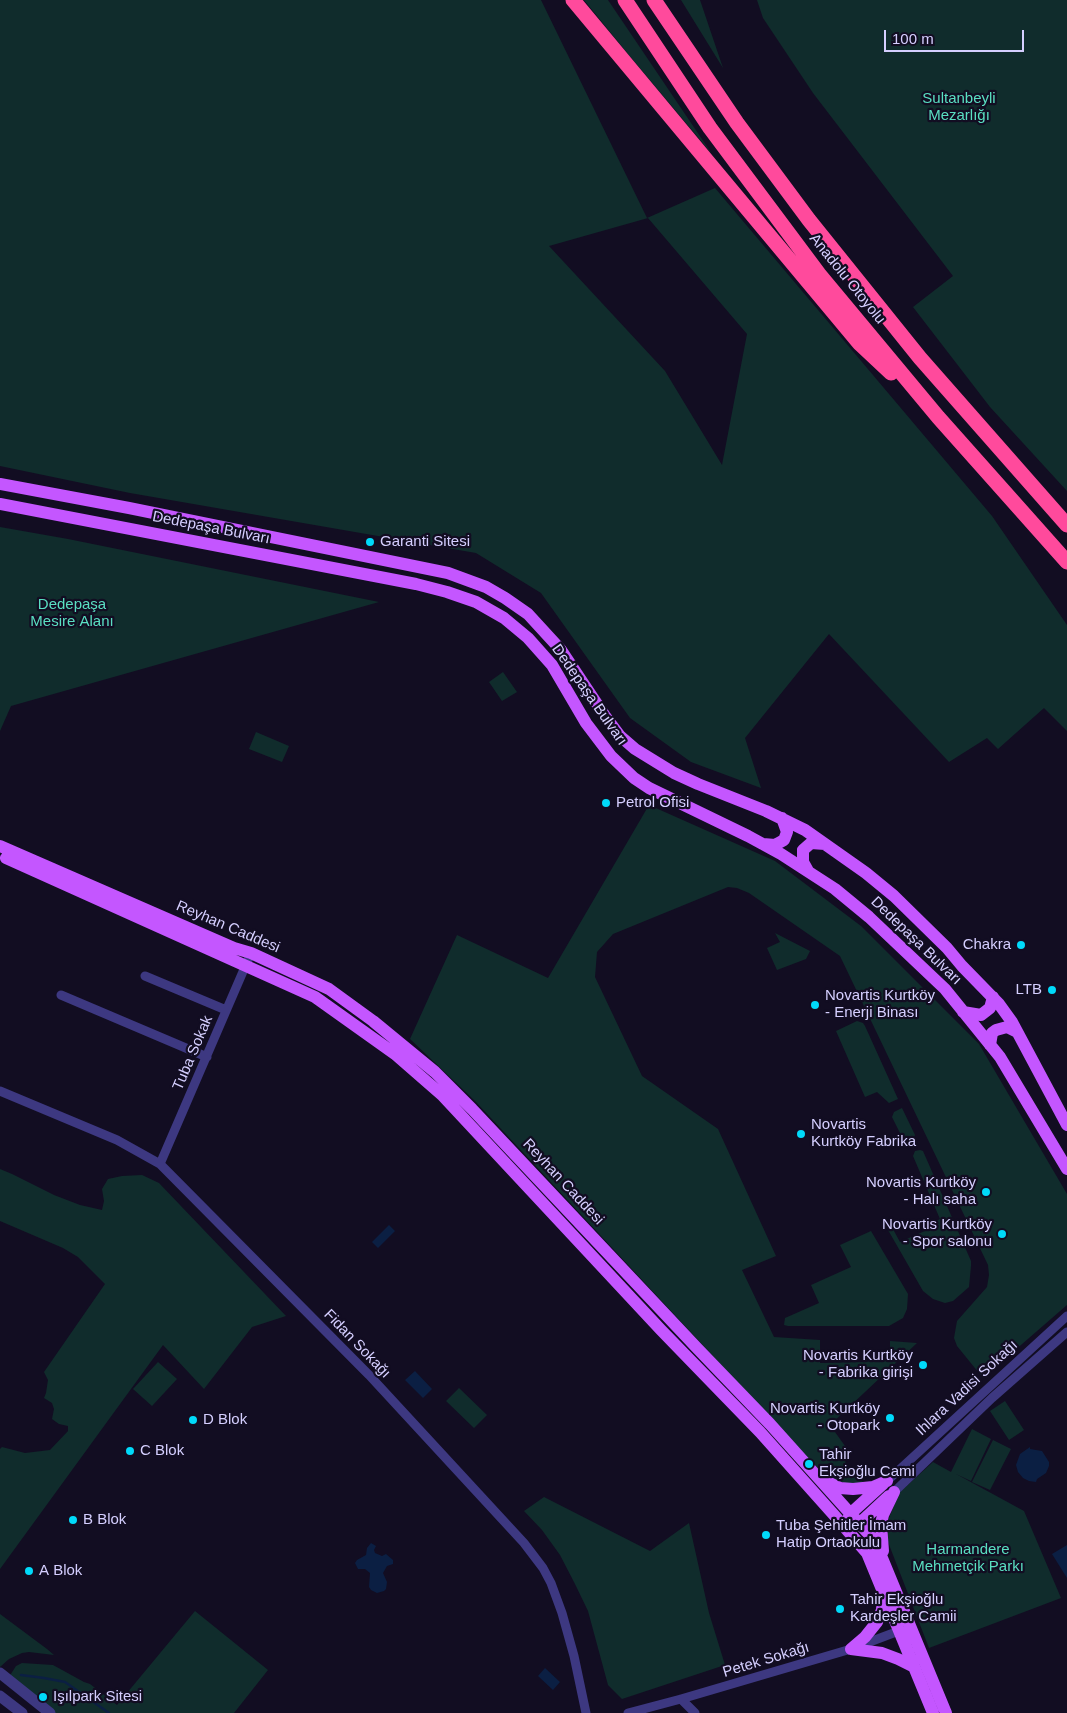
<!DOCTYPE html>
<meta charset="utf-8">
<style>
body{margin:0}
#map{position:relative;width:1067px;height:1713px;overflow:hidden;background:#120d22;font-family:Arial,sans-serif}
canvas{display:block}
.scale{position:absolute;left:884px;top:30px;width:140px;height:22px;box-sizing:border-box;border:2px solid #d5cfff;border-top:0;padding-left:6px;font-size:15px;line-height:18px;white-space:nowrap;color:#d5cfff;-webkit-text-stroke:4px #120d22;paint-order:stroke}
</style>
<div id="map">
<canvas width="1067" height="1713"></canvas>
<div class="scale">100 m</div>
</div>
<script>
const ctx = document.querySelector('canvas').getContext('2d');
ctx.lineJoin = 'round';
function paint(path, color) {
  ctx.fillStyle = color;
  ctx.fill(path, 'evenodd');
}
function poly(rows) {
  const path = new Path2D();
  for (const r of rows) {
    path.moveTo(r[0], r[1]);
    for (let i = 2; i < r.length; i += 2) path.lineTo(r[i], r[i + 1]);
  }
  return path;
}
function strokePath(path, color, width, dash) {
  ctx.strokeStyle = color;
  ctx.lineWidth = width;
  ctx.lineCap = dash ? 'butt' : 'round';
  ctx.setLineDash(dash || []);
  ctx.stroke(path);
}
function drawText(font, color, halo, rows, align = 'center') {
  ctx.font = font + ' Arial,sans-serif';
  ctx.lineWidth = 4.5;
  ctx.setLineDash([]);
  ctx.textBaseline = 'middle';
  ctx.strokeStyle = halo;
  ctx.fillStyle = color;
  for (const [text, x, y, turn = 0] of rows) {
    ctx.save();
    ctx.translate(x, y);
    ctx.rotate((+turn || 0) * Math.PI / 180);
    ctx.textAlign = isNaN(turn) ? turn : align;
    if (halo) ctx.strokeText(text, 0, 0);
    ctx.fillText(text, 0, 0);
    ctx.restore();
  }
}
const green = poly([
 [0,0,541,0,647,218,715,188,992,516,1067,625,1067,731,1044,708,998,749,987,738,949,762,829,634,745,738,761,788,691,762,630,718,541,593,476,553,130,493,0,466],
 [648,218,747,334,722,465,665,371,549,246],
 [584,0,608,0,712,154,628,54],
 [681,0,700,0,723,68],
 [757,0,1067,0,1067,491,990,407,913,307,953,276,813,93,763,18],
 [0,527,68,539,379,602,11,706,0,731],
 [503,672,517,692,502,701,489,682],
 [256,732,289,746,282,762,249,749],
 [649,805,775,861,861,926,979,1044,1067,1194,1067,1305,983,1378,957,1346,954,1338,957,1321,987,1287,989,1275,988,1265,840,956,749,893,737,888,728,887,613,934,597,952,595,977,642,1076,718,1129,776,1256,742,1270,774,1337,820,1340,820,1363,867,1362,890,1354,890,1341,917,1343,830,1425,850,1453,845,1462,863,1482,855,1486,826,1477,475,1101,410,1039,457,935,548,978],
 [775,933,810,951,806,959,777,970,767,948,780,942],
 [857,1021,863,1023,865,1026,898,1099,889,1103,877,1092,865,1097,836,1031],
 [902,1108,915,1135,912,1142,904,1141,892,1117,894,1112],
 [920,1150,923,1151,971,1261,971,1266,969,1287,953,1301,945,1303,933,1299,923,1291,884,1223,888,1220,900,1242,927,1230,926,1226,940,1219,913,1156,915,1151],
 [0,1169,12,1174,54,1195,80,1205,102,1210,104,1201,102,1189,108,1179,122,1176,142,1175,159,1183,286,1316,252,1327,204,1389,163,1345,0,1569,0,1449,2,1447,25,1453,50,1450,68,1431,68,1426,59,1424,52,1419,54,1409,52,1403,44,1398,46,1393,48,1380,44,1372,105,1284,78,1257,63,1248,0,1221],
 [871,1231,908,1294,907,1309,903,1318,889,1326,788,1326,784,1325,785,1318,819,1303,811,1285,851,1267,840,1245],
 [158,1362,177,1379,152,1406,133,1389],
 [459,1388,487,1415,474,1428,446,1401],
 [1005,1401,1024,1430,1009,1440,990,1411],
 [972,1429,991,1439,971,1481,956,1474,1024,1511,1061,1598,929,1648,888,1542,887,1523,899,1493,933,1462,951,1472],
 [993,1440,1011,1449,990,1490,972,1482],
 [544,1497,650,1551,689,1523,709,1613,725,1665,622,1699,608,1685,588,1611,575,1584,560,1555,542,1530,524,1511],
 [195,1611,268,1670,234,1713,54,1713,9,1677,16,1666,22,1663,53,1665,84,1682,90,1684,117,1705],
 [0,1614,47,1649,54,1655,29,1652,22,1653,9,1659,0,1667]
]);
const water = poly([
 [389,1225,395,1231,378,1248,372,1242],
 [415,1371,432,1389,423,1398,405,1380],
 [1030,1447,1030,1449,1042,1451,1049,1462,1049,1466,1046,1473,1037,1479,1036,1482,1029,1481,1023,1478,1018,1472,1016,1465,1020,1454],
 [371,1543,376,1546,374,1550,375,1553,382,1556,386,1554,393,1560,393,1564,387,1566,383,1573,387,1582,386,1589,384,1591,377,1593,371,1590,369,1587,370,1573,365,1569,358,1569,355,1563,357,1560,366,1555,367,1548],
 [1067,1545,1067,1578,1052,1554],
 [545,1668,560,1682,553,1690,538,1676]
]);
const stream = poly([
 [21,1675,44,1678,65,1682,109,1713]
]);
const minor = poly([
 [145,976,226,1010],
 [61,995,207,1057],
 [0,1091,117,1140,160,1164,369,1375,524,1543,543,1568,551,1583,562,1613,574,1656,586,1713],
 [160,1164,251,953],
 [887,1481,1067,1316],
 [894,1492,992,1398,1067,1332],
 [681,1699,695,1713],
 [628,1713,681,1699,851,1649,904,1629]
]);
const tertiary = poly([
 [0,1673,50,1713],
 [0,1696,22,1713]
]);
const primary = poly([
 [0,484,129,508,448,573,486,587,505,598,528,614,561,650,605,716,620,736,635,749,674,773,698,784,766,811,805,830,866,873,894,896,947,948,962,966,999,1004,1012,1022,1067,1125],
 [0,504,416,584,447,592,476,602,504,618,528,638,552,665,586,723,611,756,634,778,649,788,748,836,781,854,835,889,869,917,945,989,1000,1057,1067,1169],
 [763,844,775,845,784,840,787,832,782,818],
 [0,846,234,948,251,953,329,989,373,1021,435,1072,472,1109,697,1348,770,1424,875,1541,946,1713],
 [6,858,315,997,395,1054,442,1095,661,1330,760,1432,834,1515,867,1553,933,1713],
 [808,871,803,862,803,850,811,843,825,844],
 [963,1012,981,1015,990,1008,993,997],
 [990,1045,992,1033,996,1030,1007,1027,1017,1032],
 [823,1480,840,1488,853,1489,873,1487,887,1481],
 [847,1522,850,1514,883,1484],
 [852,1525,860,1523,889,1496],
 [883,1551,881,1524,883,1515,894,1492],
 [851,1649,865,1637,877,1622,882,1610,883,1594],
 [851,1649,882,1653,898,1659,914,1667]
]);
const motorway = poly([
 [573,0,859,343,891,373],
 [625,0,710,128,819,274,938,417,1067,562],
 [654,0,737,123,809,220,920,358,1067,525]
]);
const markers = [
 [370,542,5,"#00dafa"],
 [606,803,5,"#00dafa"],
 [1021,945,5,"#00dafa"],
 [1052,990,5,"#00dafa"],
 [815,1005,5,"#00dafa"],
 [801,1134,5,"#00dafa"],
 [986,1192,5,"#00dafa"],
 [1002,1234,5,"#00dafa"],
 [923,1365,5,"#00dafa"],
 [890,1418,5,"#00dafa"],
 [193,1420,5,"#00dafa"],
 [130,1451,5,"#00dafa"],
 [809,1464,5,"#00dafa"],
 [73,1520,5,"#00dafa"],
 [766,1535,5,"#00dafa"],
 [29,1571,5,"#00dafa"],
 [840,1609,5,"#00dafa"],
 [43,1697,5,"#00dafa"]
];
const parkNames = [
 ["Sultanbeyli",959,99],
 ["Mezarlığı",959,116],
 ["Dedepaşa",72,605],
 ["Mesire Alanı",72,622],
 ["Harmandere",968,1550],
 ["Mehmetçik Parkı",968,1567]
];
const streetNames = [
 ["Anadolu Otoyolu",847,279,51],
 ["Dedepaşa Bulvarı",211,528,11],
 ["Dedepaşa Bulvarı",589,695,55],
 ["Reyhan Caddesi",228,927,23],
 ["Dedepaşa Bulvarı",916,941,44],
 ["Tuba Sokak",193,1053,-67],
 ["Reyhan Caddesi",563,1182,47],
 ["Fidan Sokağı",357,1344,46],
 ["Ihlara Vadisi Sokağı",967,1388,-43],
 ["Petek Sokağı",766,1660,-17]
];
const poiNames = [
 ["Garanti Sitesi",380,542],
 ["Petrol Ofisi",616,803],
 ["Chakra",1011,945,"right"],
 ["LTB",1042,990,"right"],
 ["Novartis Kurtköy",825,996],
 ["- Enerji Binası",825,1013],
 ["Novartis",811,1125],
 ["Kurtköy Fabrika",811,1142],
 ["Novartis Kurtköy",976,1183,"right"],
 ["- Halı saha",976,1200,"right"],
 ["Novartis Kurtköy",992,1225,"right"],
 ["- Spor salonu",992,1242,"right"],
 ["Novartis Kurtköy",913,1356,"right"],
 ["- Fabrika girişi",913,1373,"right"],
 ["Novartis Kurtköy",880,1409,"right"],
 ["- Otopark",880,1426,"right"],
 ["D Blok",203,1420],
 ["C Blok",140,1451],
 ["Tahir",819,1455],
 ["Ekşioğlu Cami",819,1472],
 ["B Blok",83,1520],
 ["Tuba Şehitler İmam",776,1526],
 ["Hatip Ortaokulu",776,1543],
 ["A Blok",39,1571],
 ["Tahir Ekşioğlu",850,1600],
 ["Kardeşler Camii",850,1617],
 ["Işılpark Sitesi",53,1697]
];
paint(green, '#102c2c');
paint(water, '#0b1f43');
strokePath(stream, '#0b1f43', 2.5);
strokePath(minor, '#3d3881', 9);
strokePath(tertiary, '#3d3881', 11);
strokePath(primary, '#c456ff', 12);
strokePath(motorway, '#ff4a9c', 15);
for (const [x, y, r, color] of markers) {
  const dot = new Path2D();
  dot.arc(x, y, r, 0, 2 * Math.PI);
  ctx.fillStyle = color;
  ctx.fill(dot);
  strokePath(dot, '#120d22', 2);
}
drawText('15px', '#5adfc2', '#120d22', parkNames);
drawText('15px', '#d5cfff', '#120d22', streetNames);
drawText('15px', '#d5cfff', '#120d22', poiNames, 'left');
</script>
